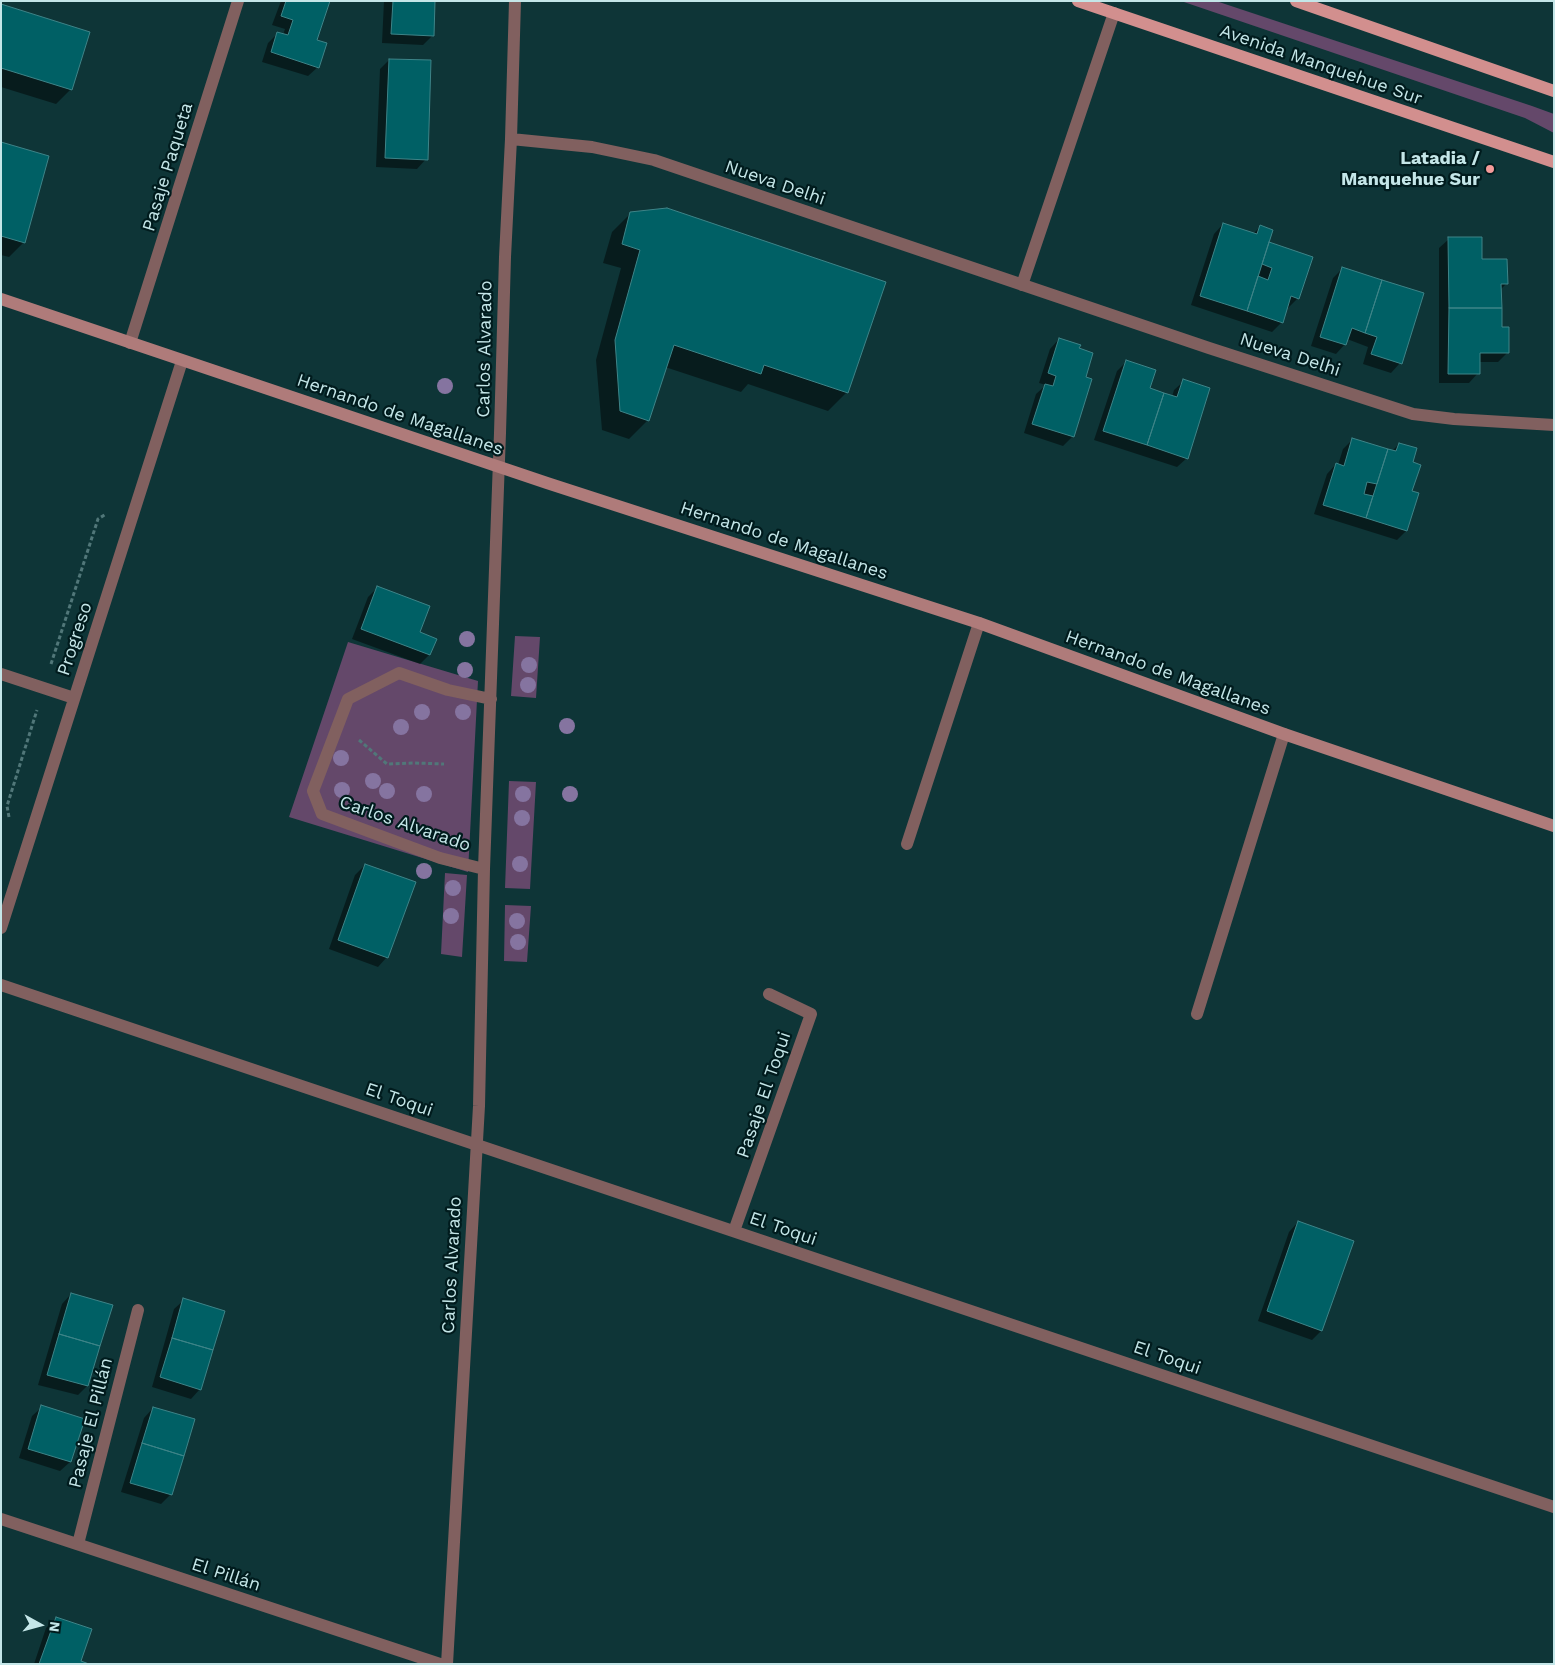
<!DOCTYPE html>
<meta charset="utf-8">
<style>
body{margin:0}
#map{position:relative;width:1555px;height:1665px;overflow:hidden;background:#0e3537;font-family:"Work Sans",sans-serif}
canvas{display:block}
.frame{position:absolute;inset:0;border:2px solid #c4e6e8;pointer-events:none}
.north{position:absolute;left:15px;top:1600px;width:50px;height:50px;-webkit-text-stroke:4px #001b1d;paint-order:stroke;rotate:97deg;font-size:14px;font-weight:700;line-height:20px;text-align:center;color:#c4e6e8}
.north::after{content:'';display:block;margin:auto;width:18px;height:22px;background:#c4e6e8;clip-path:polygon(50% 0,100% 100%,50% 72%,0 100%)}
</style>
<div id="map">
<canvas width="1555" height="1665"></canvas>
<div class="frame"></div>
<div class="north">N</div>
</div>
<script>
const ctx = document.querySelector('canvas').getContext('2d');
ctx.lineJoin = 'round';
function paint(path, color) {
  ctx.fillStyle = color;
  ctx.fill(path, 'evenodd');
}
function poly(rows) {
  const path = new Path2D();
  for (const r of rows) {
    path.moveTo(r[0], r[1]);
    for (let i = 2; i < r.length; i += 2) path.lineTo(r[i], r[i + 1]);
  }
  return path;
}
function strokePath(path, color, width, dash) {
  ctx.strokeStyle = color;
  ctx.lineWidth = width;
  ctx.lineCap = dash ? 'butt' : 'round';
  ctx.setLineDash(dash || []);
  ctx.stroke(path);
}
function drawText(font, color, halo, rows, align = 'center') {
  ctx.font = font + ' "Work Sans",sans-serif';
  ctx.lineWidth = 4.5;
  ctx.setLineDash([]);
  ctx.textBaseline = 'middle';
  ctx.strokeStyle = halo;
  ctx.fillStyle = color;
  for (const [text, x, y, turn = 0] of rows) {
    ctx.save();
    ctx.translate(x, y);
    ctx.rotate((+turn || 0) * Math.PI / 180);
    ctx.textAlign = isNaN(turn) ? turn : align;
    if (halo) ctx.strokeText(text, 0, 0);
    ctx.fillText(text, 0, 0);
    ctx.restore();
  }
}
const green = poly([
 [1181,1,1216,1,1532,106,1554,114,1554,133,1525,118],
 [515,636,540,637,536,698,511,696],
 [348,642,478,681,468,872,289,817],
 [509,781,536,782,530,889,505,888],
 [445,873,467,875,462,957,441,954],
 [505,905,531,906,527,962,504,961]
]);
const shadow = poly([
 [281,1,329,1,316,40,318,67,308,76,262,62,268,43,278,33,283,35,285,29,272,25],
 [384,1,434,1,433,35,423,45,382,43],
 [1,6,71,89,56,104,1,87],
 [389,60,426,159,417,169,376,167,380,69],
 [1,144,24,242,9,257,1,255],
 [631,213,847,392,828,411,748,384,741,392,665,367,648,420,629,439,602,430,596,360,621,268,603,263,612,232],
 [1223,224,1253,234,1260,227,1267,243,1298,298,1288,308,1287,307,1282,322,1272,332,1191,305,1214,234],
 [1449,239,1481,261,1506,284,1500,290,1500,328,1507,353,1498,362,1478,362,1478,373,1469,383,1439,383,1439,248],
 [1342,269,1400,363,1391,373,1363,364,1368,347,1347,339,1345,344,1336,354,1311,346,1333,278],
 [1059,339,1078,349,1084,378,1073,436,1063,446,1024,433,1036,394,1046,385,1039,383,1050,349],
 [1126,362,1149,389,1172,397,1174,390,1184,381,1187,458,1177,467,1094,440,1117,371],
 [1353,439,1392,451,1399,444,1411,463,1411,492,1406,531,1397,540,1314,514,1327,474,1336,464,1338,465,1343,449],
 [377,588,418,633,429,655,420,664,352,639,368,597],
 [365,865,387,957,378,967,329,949,355,875],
 [1298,1222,1321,1331,1312,1340,1258,1321,1289,1232],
 [71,1294,111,1306,87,1386,78,1395,38,1385,62,1304],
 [184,1300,200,1389,191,1399,152,1387,174,1309],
 [42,1407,83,1420,70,1462,60,1471,19,1458,32,1416],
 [153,1408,193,1420,170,1495,161,1504,121,1492,144,1418],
 [56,1618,79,1662,86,1664,34,1664,46,1628]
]);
const building = poly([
 [286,1,330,1,317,40,327,43,319,68,271,52,277,32,288,35,293,20,281,16,286,1],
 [393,1,435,1,434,36,391,34,393,1],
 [1,4,90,32,72,90,1,68,1,4],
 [389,59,431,60,428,160,385,158,389,59],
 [1,142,49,156,25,243,1,236,1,142],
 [667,208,886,282,848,393,764,365,761,374,674,345,649,421,620,411,615,340,640,250,622,244,630,212,667,208],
 [1223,223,1257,234,1260,225,1273,230,1247,311,1200,296,1223,223],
 [1448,237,1482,237,1482,259,1507,259,1508,284,1501,284,1502,308,1449,308,1448,237],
 [1269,242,1313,257,1299,299,1291,296,1283,323,1247,311,1258,276,1268,280,1272,268,1262,264,1269,242],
 [1342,267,1382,280,1365,333,1352,328,1346,345,1320,337,1342,267],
 [1382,280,1424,293,1402,364,1371,354,1377,337,1365,333,1382,280],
 [1449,308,1502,308,1502,327,1509,327,1509,353,1480,353,1480,374,1448,374,1449,308],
 [1059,338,1081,345,1079,348,1093,353,1086,377,1092,379,1074,437,1032,424,1045,384,1053,386,1056,376,1048,373,1059,338],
 [1126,360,1156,370,1150,388,1164,393,1147,445,1103,431,1126,360],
 [1183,379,1210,388,1188,459,1147,445,1164,393,1177,397,1183,379],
 [1352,438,1388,449,1377,484,1367,482,1364,494,1373,496,1366,518,1323,505,1336,463,1344,466,1352,438],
 [1399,443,1417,448,1413,462,1421,465,1412,491,1419,493,1407,531,1366,518,1388,449,1396,451,1399,443],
 [377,586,430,606,420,632,437,639,430,655,361,629,377,586],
 [365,864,416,882,388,958,338,940,365,864],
 [1298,1221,1354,1241,1322,1331,1267,1311,1298,1221],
 [71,1293,113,1305,100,1346,59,1334,71,1293],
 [183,1298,225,1311,213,1350,172,1338,183,1298],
 [59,1334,100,1346,88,1386,47,1375,59,1334],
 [172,1338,213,1350,201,1390,160,1377,172,1338],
 [41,1405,85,1419,71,1462,28,1449,41,1405],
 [153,1407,195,1419,184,1456,142,1443,153,1407],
 [142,1443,184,1456,172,1495,130,1483,142,1443],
 [56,1617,92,1629,81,1661,89,1664,39,1664,56,1617]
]);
const path = poly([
 [51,664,98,519,106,514],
 [359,740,387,764,415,763,444,764],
 [9,817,7,806,37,710]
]);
const street = poly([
 [511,139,592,147,654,160,1209,348,1413,414,1454,419,1554,425],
 [1022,285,1114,13],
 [130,343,238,1],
 [1,674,74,698],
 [907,844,979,623],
 [484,869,440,858,322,814,313,791,348,699,399,673,448,690,491,699],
 [1,928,182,361],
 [1,985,1554,1507],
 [1197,1014,1284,734],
 [734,1231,811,1014,769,994],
 [1,1519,440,1664],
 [78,1544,138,1310],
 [447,1664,479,1106,484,869,500,433,505,257,511,139,515,1]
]);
const secondary = poly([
 [1,299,547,483,979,623,1284,734,1554,826]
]);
const primary = poly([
 [1078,1,1554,162],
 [1296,1,1554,91]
]);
const trees = [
 [445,386],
 [467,639],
 [529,665],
 [465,670],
 [528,685],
 [422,712],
 [463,712],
 [567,726],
 [401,727],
 [341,758],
 [373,781],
 [342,790],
 [387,791],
 [424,794],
 [523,794],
 [570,794],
 [522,818],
 [520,864],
 [424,871],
 [453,888],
 [451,916],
 [517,921],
 [518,942]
];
const markers = [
 [1490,169,5,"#f59b9a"]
];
const streetNames = [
 ["Avenida Manquehue Sur",1321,65,19],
 ["Pasaje Paqueta",168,167,-73],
 ["Nueva Delhi",775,183,19],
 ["Carlos Alvarado",485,349,-89],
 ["Nueva Delhi",1290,355,18],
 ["Hernando de Magallanes",400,415,19],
 ["Hernando de Magallanes",784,541,18],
 ["Progreso",75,639,-72],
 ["Hernando de Magallanes",1168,673,20],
 ["Carlos Alvarado",405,824,19],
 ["Pasaje El Toqui",764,1095,-71],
 ["El Toqui",399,1100,19],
 ["El Toqui",783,1229,19],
 ["Carlos Alvarado",452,1265,-87],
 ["El Toqui",1167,1358,19],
 ["Pasaje El Pillán",91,1423,-76],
 ["El Pillán",226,1575,18]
];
const poiNames = [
 ["Latadia /",1480,159],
 ["Manquehue Sur",1480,180]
];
paint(green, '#64486a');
paint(shadow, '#0007');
paint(building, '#006065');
strokePath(building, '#3e8488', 1);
strokePath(path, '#517779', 3, [4, 2.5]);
strokePath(street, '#81605f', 12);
strokePath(secondary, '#af7b7a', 12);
strokePath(primary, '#d28f8e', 12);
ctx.fillStyle = '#8574a0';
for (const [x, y] of trees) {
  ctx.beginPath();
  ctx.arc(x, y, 8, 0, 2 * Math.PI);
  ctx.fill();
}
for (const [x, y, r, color] of markers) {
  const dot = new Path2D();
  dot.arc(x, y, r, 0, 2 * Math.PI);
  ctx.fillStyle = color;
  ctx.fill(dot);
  strokePath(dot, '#001b1d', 2);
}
drawText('18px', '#c4e6e8', '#001b1d', streetNames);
drawText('bold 18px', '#c4e6e8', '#001b1d', poiNames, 'right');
</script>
